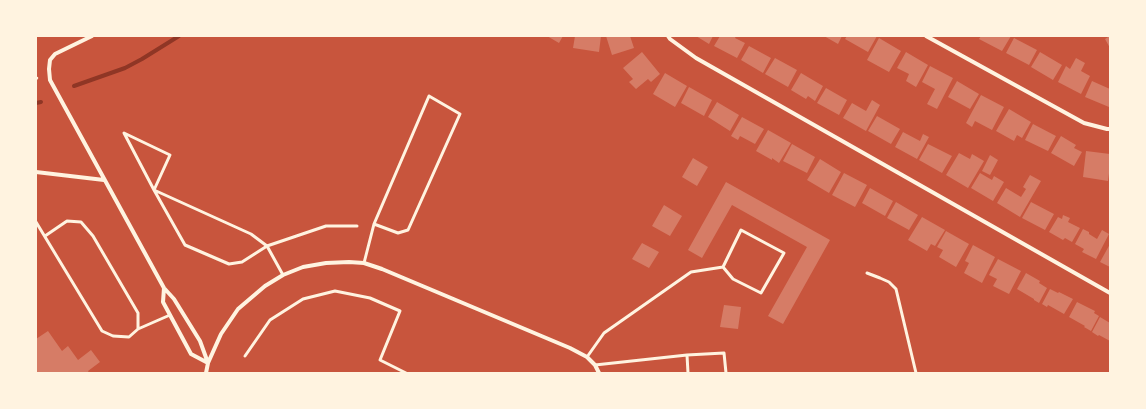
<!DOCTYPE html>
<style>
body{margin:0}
#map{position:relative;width:1146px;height:409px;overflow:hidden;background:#c8553d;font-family:Bitter,serif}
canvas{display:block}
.frame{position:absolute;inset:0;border:37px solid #fff3e0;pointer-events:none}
</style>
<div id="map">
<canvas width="1146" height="409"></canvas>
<div class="frame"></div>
</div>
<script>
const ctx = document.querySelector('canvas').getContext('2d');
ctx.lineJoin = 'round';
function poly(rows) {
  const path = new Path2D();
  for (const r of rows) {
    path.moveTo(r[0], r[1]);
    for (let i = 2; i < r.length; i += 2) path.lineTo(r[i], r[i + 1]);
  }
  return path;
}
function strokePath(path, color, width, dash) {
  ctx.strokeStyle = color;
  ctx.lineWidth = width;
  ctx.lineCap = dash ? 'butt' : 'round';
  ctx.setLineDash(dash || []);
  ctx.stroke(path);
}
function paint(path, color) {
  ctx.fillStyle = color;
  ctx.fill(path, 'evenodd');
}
const stream = poly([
 [74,86,125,68,142,59,179,36],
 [36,103,41,102]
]);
const building = poly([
 [547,36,563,36,559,43],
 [575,36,601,36,599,52,573,48],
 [606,36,630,36,634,48,612,55],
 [696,36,713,36,709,44],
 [720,36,736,36,735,38,745,43,737,58,714,46],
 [824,36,842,36,838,44],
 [847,36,877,36,868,52,845,39],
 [981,36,1011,36,1002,51,979,39],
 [1110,36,1110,48,1105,39],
 [879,38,901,51,889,72,867,60],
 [1014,38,1037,50,1029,65,1006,53],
 [749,46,771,58,763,73,741,60],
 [642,52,660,74,651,82,648,79,636,89,629,82,633,79,623,68],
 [906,52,928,65,916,87,906,81,909,74,897,68],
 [1040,52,1062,65,1053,80,1031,67],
 [775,58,797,70,788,87,765,74],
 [1076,58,1085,63,1081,71,1090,76,1081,94,1058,82,1066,66,1070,69],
 [930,66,953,78,937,109,927,104,935,89,922,82],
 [665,73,687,86,675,107,653,94],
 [801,73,823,86,815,101,808,96,806,99,791,90],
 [957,81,979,94,970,109,948,97],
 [1092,81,1110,89,1110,104,1109,107,1085,97],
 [689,87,712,100,704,116,681,103],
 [826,88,847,100,839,115,817,103],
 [981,95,1004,107,992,130,975,121,972,127,966,123],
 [872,100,880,105,866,131,843,118,852,103,866,111],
 [717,102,739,115,730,131,708,117],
 [1009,109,1031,122,1022,138,1017,135,1014,141,996,131],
 [877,116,900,129,891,144,868,131],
 [742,117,764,129,755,144,740,136,738,140,731,136],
 [1033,124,1056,136,1048,151,1025,140],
 [768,130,791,143,779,163,772,158,772,160,756,151],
 [903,132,920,141,923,134,929,137,917,159,895,147],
 [1061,136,1076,145,1074,148,1082,152,1074,166,1051,153],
 [792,144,815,157,807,173,783,161],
 [928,144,952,156,942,173,919,160],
 [1086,151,1110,154,1110,166,1108,181,1083,177],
 [959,153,970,159,972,154,984,161,968,188,946,175],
 [990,155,998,160,990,175,982,171],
 [693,158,708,167,697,186,682,177],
 [820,159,841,172,829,193,807,180],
 [844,173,867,185,855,207,832,195],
 [980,173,992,180,994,176,1004,182,993,201,971,188],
 [1030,175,1041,181,1020,217,997,203,1006,188,1021,197,1026,189,1023,187],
 [726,182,830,240,783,324,768,316,807,247,732,205,702,258,688,250],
 [870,188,893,201,885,216,862,203],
 [896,202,918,215,909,230,887,218],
 [1031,202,1054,214,1045,230,1022,218],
 [664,205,682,216,670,236,652,226],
 [1063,215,1070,218,1068,222,1080,228,1072,242,1065,238,1063,240,1049,232,1058,217,1062,219],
 [922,217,945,230,935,246,931,244,927,251,908,240],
 [1083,229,1089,232,1089,234,1097,239,1102,230,1109,234,1096,259,1082,252,1084,249,1075,244],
 [946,231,969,244,956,267,939,257,943,250,937,247],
 [642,243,659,252,649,268,632,259],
 [1110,244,1110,267,1100,262],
 [973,245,995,257,982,283,964,273,969,263,965,261],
 [998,259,1021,271,1009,294,993,286,997,279,989,275],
 [1026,273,1040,281,1039,283,1047,288,1039,303,1034,300,1034,299,1017,289],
 [1050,289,1058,293,1059,292,1073,299,1064,314,1048,305,1047,307,1042,304],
 [1077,302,1095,311,1094,313,1099,316,1091,331,1084,327,1085,326,1069,317],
 [724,305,741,307,738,329,720,327],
 [1100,317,1110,323,1110,341,1099,335,1098,336,1092,332],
 [48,331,62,351,68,346,78,360,91,350,100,362,88,371,89,373,36,373,36,339]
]);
const path = poly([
 [36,79,37,78]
]);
const service = poly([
 [36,222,102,331,113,336,129,337,138,329,170,315],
 [45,236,67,221,81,222,93,236,138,313,138,329],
 [364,263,374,224,429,96,460,114,408,230,398,233,374,224],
 [867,273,880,278,889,282,896,289,916,373],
 [283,275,267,246,251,234,154,190,124,133,170,155,154,190,185,245,229,264,242,262,267,246,326,226,357,226],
 [245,356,270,320,303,299,335,291,370,298,400,311,380,360,406,373],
 [587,357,604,333,691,272,723,267,741,230,784,253,761,293,733,279,723,267],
 [595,365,687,355],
 [688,373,687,355,724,353,726,373]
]);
const minor = poly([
 [92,36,55,54,50,60,49,69,50,80,164,288,174,299,200,341,208,363],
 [668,36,670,39,696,58,1110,293],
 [926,36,1084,123,1107,129,1110,129],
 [36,172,104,180],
 [164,288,163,302,191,354,208,363],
 [206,373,208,363,221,334,238,309,265,286,283,275,303,267,326,263,349,262,364,263,382,269,570,348,587,357,595,365,599,373]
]);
strokePath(stream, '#8f3625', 4);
paint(building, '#d67c66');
strokePath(path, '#fff3e0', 2.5);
strokePath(service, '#fff3e0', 3);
strokePath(minor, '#fff3e0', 4);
</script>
